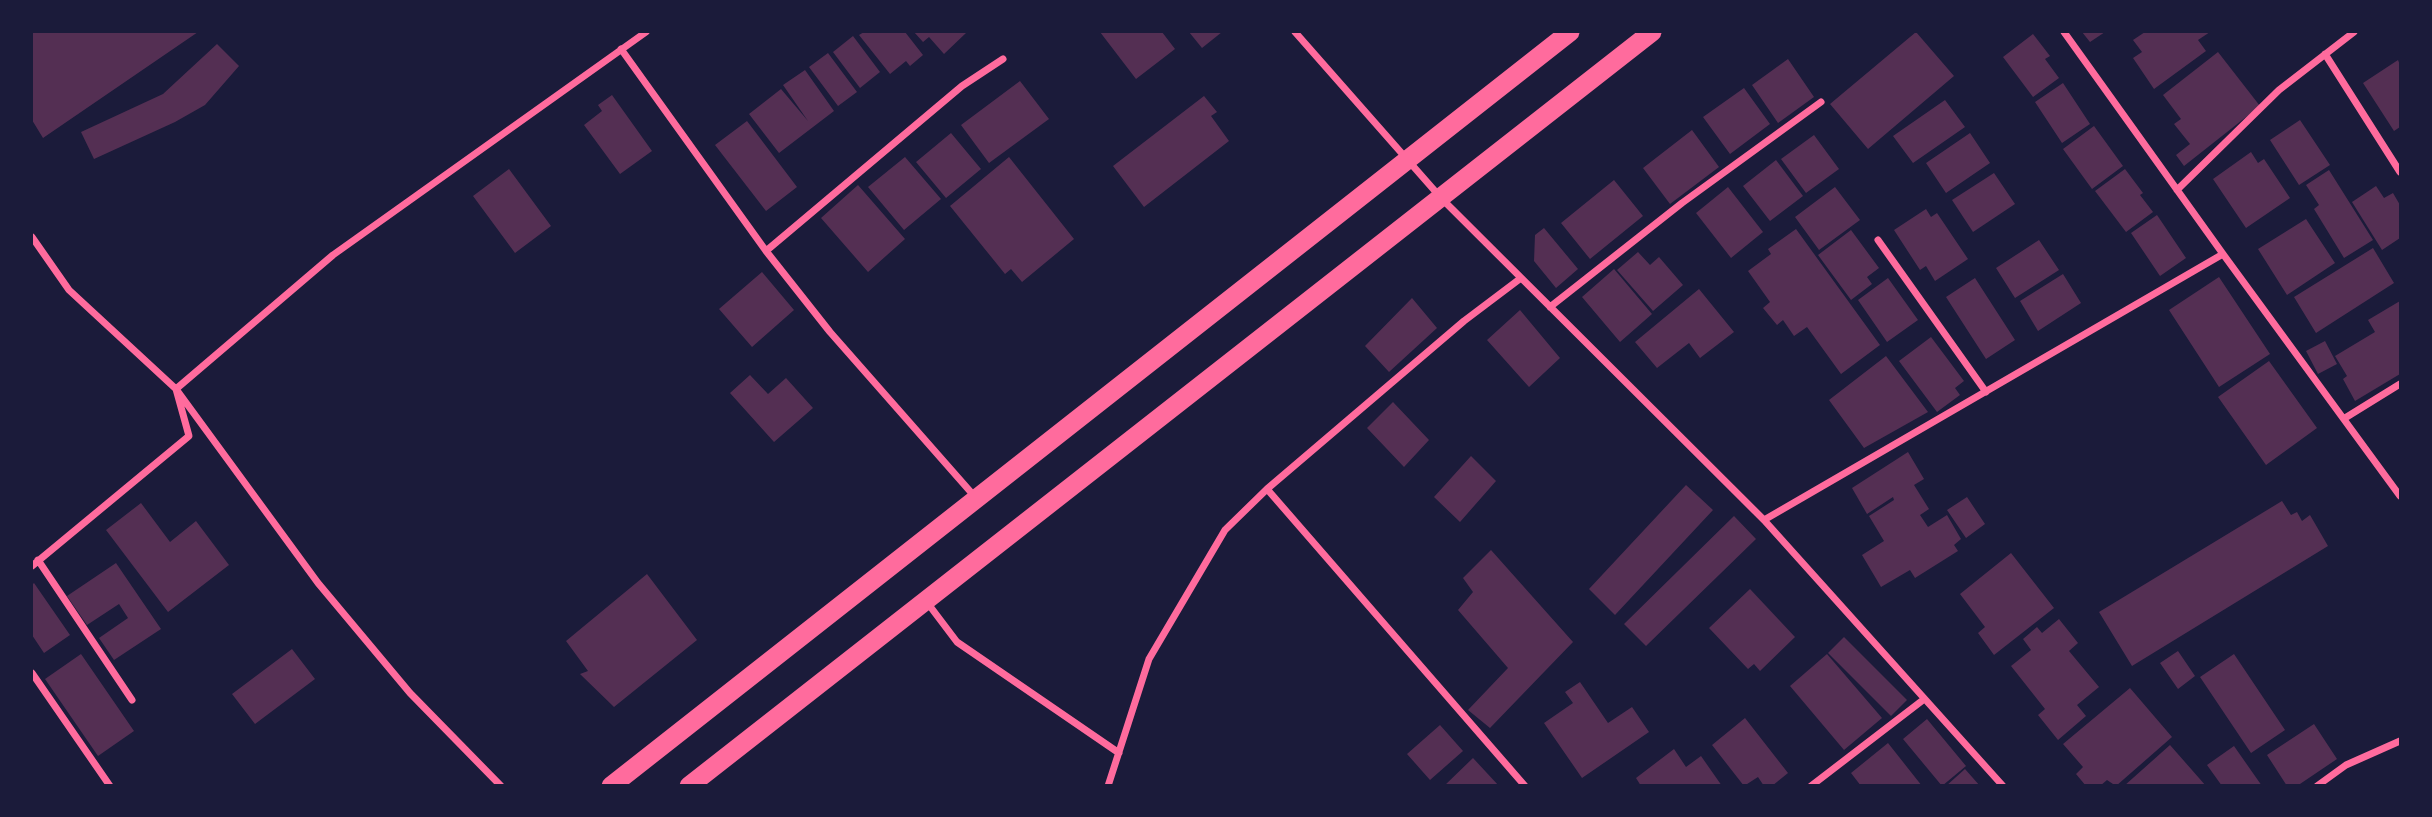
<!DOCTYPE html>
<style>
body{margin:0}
#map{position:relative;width:2432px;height:817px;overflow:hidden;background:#1b1b3a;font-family:Karla,sans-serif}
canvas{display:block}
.frame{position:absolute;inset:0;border:33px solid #1b1b3a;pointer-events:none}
</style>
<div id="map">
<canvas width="2432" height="817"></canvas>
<div class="frame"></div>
</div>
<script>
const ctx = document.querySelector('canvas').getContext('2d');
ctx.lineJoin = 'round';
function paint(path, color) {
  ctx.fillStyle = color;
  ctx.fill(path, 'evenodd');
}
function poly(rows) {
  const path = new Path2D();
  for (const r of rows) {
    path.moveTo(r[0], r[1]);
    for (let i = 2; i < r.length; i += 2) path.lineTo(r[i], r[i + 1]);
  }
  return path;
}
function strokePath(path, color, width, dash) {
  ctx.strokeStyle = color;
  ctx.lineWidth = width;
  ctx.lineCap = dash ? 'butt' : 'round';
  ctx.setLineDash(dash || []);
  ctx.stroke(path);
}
const building = poly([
 [32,32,198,32,43,138,32,120],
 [864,32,905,32,923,55,910,66,906,61,890,74,859,35],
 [914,32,965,32,966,33,944,54,929,37,923,42],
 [1100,32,1162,32,1175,49,1136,79],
 [1189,32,1222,32,1202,48],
 [1916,32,1954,76,1868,149,1830,104],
 [2082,32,2105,32,2090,42],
 [2145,32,2210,32,2198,40,2206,51,2154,89,2133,58,2142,52,2133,40],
 [2033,34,2050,56,2045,59,2059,78,2033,97,2003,57],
 [853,36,880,72,860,88,833,52],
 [217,44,239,66,205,105,175,122,94,159,81,132,163,94],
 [2218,52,2260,106,2184,166,2176,155,2190,144,2174,124,2181,119,2163,95],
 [828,53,857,92,838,106,809,67],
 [1788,59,1814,97,1778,123,1752,85],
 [2398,60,2400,65,2400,127,2394,131,2363,83],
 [805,70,834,111,779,153,749,114,781,89,808,121,783,85],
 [1020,81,1049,119,989,163,961,125],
 [2063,83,2090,124,2062,143,2035,102],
 [1744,88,1770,124,1730,154,1703,117],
 [612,95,652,151,620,174,584,125,602,111,598,105],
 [1204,96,1217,112,1211,116,1229,141,1144,207,1113,166],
 [1945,100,1965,127,1913,163,1893,136],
 [2300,120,2330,165,2299,185,2270,140],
 [747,121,797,187,766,211,715,145],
 [2094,126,2123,166,2092,189,2063,149],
 [1692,130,1719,167,1670,204,1643,168],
 [951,133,981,169,946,198,916,162],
 [1970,133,1990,163,1946,193,1926,163],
 [1814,135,1839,169,1806,193,1781,159],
 [2251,152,2258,163,2264,159,2290,198,2246,228,2213,179],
 [905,157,941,199,904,230,868,187],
 [1009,157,1074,239,1022,282,1011,269,1005,274,950,206],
 [1776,160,1803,196,1770,221,1743,186],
 [509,169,551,226,515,253,473,196],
 [2125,169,2143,193,2140,195,2153,212,2126,232,2095,191],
 [2329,170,2373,240,2344,258,2314,209,2319,205,2306,185],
 [1994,173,2015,204,1973,232,1952,200],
 [1614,180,1643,216,1590,259,1561,223],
 [858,185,905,239,868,272,821,218],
 [2376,186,2384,198,2393,193,2400,205,2400,238,2382,250,2352,202],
 [1728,187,1763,232,1731,258,1696,213],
 [1835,187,1860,220,1819,250,1795,217],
 [1926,209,1931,217,1937,213,1968,259,1935,281,1926,266,1920,270,1894,230],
 [2157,215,2186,258,2160,276,2131,233],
 [2306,219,2335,263,2287,295,2258,249],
 [1544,228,1578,269,1556,288,1534,261,1535,235],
 [1796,229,1880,345,1841,374,1807,327,1794,336,1783,320,1777,325,1763,308,1770,302,1748,271,1771,254,1768,249],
 [1851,230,1879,268,1867,277,1872,284,1851,300,1818,255],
 [2039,240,2059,270,2015,298,1996,268],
 [2373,248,2394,283,2316,333,2294,297],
 [1638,252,1650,265,1659,257,1683,285,1653,311,1617,270],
 [1614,269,1652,314,1620,342,1582,297],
 [762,272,794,310,752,347,719,309],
 [2063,274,2081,303,2038,331,2020,301],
 [2219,277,2270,354,2219,387,2169,310],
 [1888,278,1918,320,1887,342,1858,300],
 [1975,278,2015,340,1986,359,1946,297],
 [1699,289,1734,332,1700,358,1689,343,1657,368,1635,342],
 [1412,298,1437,328,1389,372,1365,346],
 [2400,301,2400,374,2355,401,2343,379,2347,376,2335,356,2375,332,2368,320],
 [1520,310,1560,358,1529,387,1487,340],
 [1931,337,1964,381,1955,388,1960,395,1937,412,1899,361],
 [2325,341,2337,364,2318,374,2306,351],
 [1886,356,1928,412,1864,448,1829,400],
 [2269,361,2317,428,2266,465,2218,397],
 [750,375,768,394,786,378,813,408,774,442,730,393],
 [1393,402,1429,440,1404,467,1367,428],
 [1908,452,1924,479,1914,485,1929,509,1920,515,1928,527,1947,515,1961,539,1954,545,1958,551,1915,578,1910,570,1881,587,1862,555,1884,541,1869,516,1894,500,1893,497,1867,514,1852,488],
 [1471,456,1496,481,1460,522,1434,497],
 [1686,485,1713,510,1615,615,1589,589],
 [1967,497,1985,524,1966,538,1947,510],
 [2282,501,2291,515,2297,512,2302,521,2310,515,2328,546,2132,666,2099,612],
 [141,503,170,542,196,521,229,565,168,612,106,530],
 [1734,516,1756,539,1646,646,1624,624],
 [1491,550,1573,642,1490,728,1468,710,1508,668,1458,610,1473,592,1463,578],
 [2011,553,2054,608,1994,655,1978,633,1985,627,1960,594],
 [116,563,161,629,114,660,99,638,128,618,119,604,87,625,67,596],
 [647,574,697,640,614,707,580,674,588,671,566,641],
 [34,583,70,635,44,653,32,635,32,585],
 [1750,589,1795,637,1760,671,1754,664,1748,669,1709,628],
 [2059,619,2078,643,2069,651,2099,687,2077,705,2086,716,2058,740,2038,715,2045,709,2011,666,2031,650,2023,639,2037,627,2042,633],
 [1844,637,1907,700,1891,716,1828,653],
 [292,649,315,679,255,724,232,694],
 [2178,651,2195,676,2178,689,2160,663],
 [81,654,134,731,98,756,45,679],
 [1827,654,1882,718,1844,750,1790,686],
 [2234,654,2285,730,2251,753,2200,677],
 [1580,682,1608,723,1632,707,1649,732,1582,778,1544,723,1573,703,1565,692],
 [2130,688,2172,737,2116,786,2107,780,2100,786,2086,786,2076,774,2083,767,2063,744],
 [1745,718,1788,773,1772,786,1764,786,1758,777,1744,786,1712,745],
 [1927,719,1966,766,1942,786,1903,739],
 [2314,724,2337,759,2297,786,2287,786,2267,755],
 [1440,725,1463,751,1430,780,1407,754],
 [1888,743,1922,786,1861,786,1851,773],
 [2170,745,2206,786,2124,786],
 [2234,746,2262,786,2222,786,2207,765],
 [1674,749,1686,767,1701,756,1722,786,1641,786,1636,778],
 [1473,758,1499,786,1444,786],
 [1965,769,1980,786,1946,786]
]);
const minor = poly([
 [1295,32,1442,199,1764,520,2003,786],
 [2064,32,2223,254],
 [621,49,766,251,830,332,976,498],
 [2325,54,2400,172],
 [2177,190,2279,90,2354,32],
 [32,237,69,290,176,389,318,583,410,693,501,786],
 [1878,240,1986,392],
 [766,251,962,86,1003,59],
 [1550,307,1682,203,1821,102],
 [2345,418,2400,384],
 [1267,489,1525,786],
 [1764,520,2223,254,2400,496],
 [38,560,132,700],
 [32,566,189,436,176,389,333,255,646,32],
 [926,601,957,642,1119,753],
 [32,673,110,786],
 [1108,786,1149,659,1225,530,1267,489,1464,321,1521,278],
 [1811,786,1923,700],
 [2317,786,2346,765,2400,741]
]);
const trunk = poly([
 [611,786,1570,32],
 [689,786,1652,32]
]);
paint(building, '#542f53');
strokePath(minor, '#ff6b9d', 7);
strokePath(trunk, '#ff6b9d', 19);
</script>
